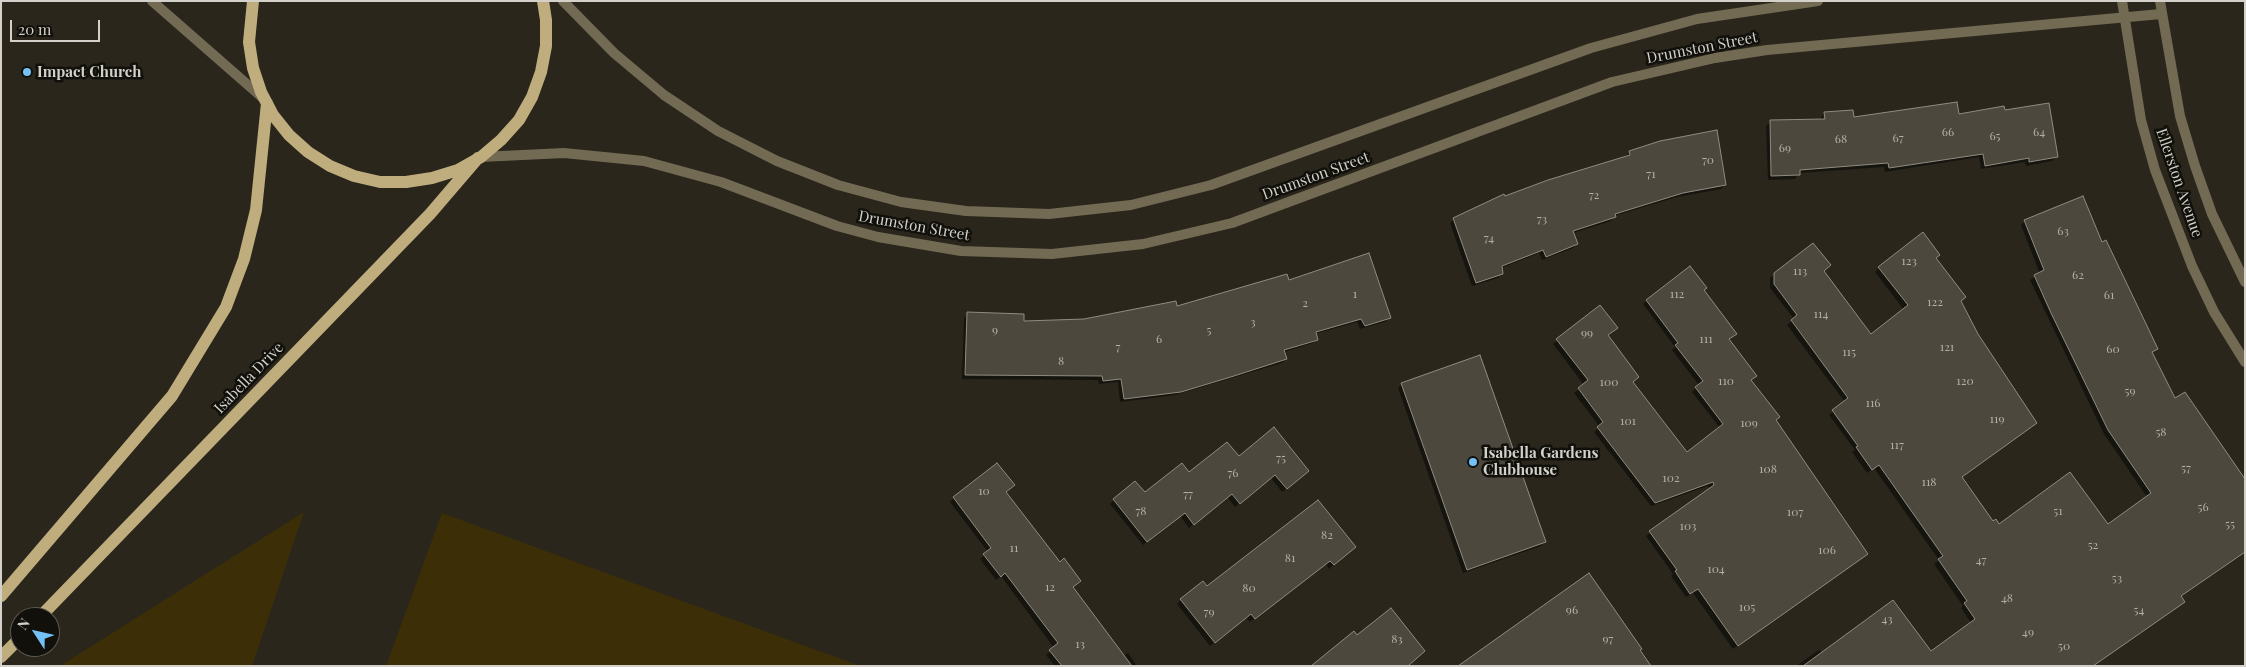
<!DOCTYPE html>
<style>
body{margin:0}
#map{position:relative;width:2246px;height:667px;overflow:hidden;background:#2a261c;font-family:"Playfair Display",serif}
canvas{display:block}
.frame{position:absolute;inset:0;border:2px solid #d3d1ca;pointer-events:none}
.north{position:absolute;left:10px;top:607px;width:50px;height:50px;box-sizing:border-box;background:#11100b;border:1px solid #5f5d57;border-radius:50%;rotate:305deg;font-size:14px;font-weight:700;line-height:20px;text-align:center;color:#d3d1ca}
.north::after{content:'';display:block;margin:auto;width:18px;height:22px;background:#73c1f6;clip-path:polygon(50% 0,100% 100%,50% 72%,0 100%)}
.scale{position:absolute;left:10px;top:20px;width:90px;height:22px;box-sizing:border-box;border:2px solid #d3d1ca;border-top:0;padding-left:6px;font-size:15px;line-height:18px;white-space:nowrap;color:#d3d1ca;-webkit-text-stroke:4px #11100b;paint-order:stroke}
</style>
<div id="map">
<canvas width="2246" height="667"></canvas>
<div class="frame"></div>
<div class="north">N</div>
<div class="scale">20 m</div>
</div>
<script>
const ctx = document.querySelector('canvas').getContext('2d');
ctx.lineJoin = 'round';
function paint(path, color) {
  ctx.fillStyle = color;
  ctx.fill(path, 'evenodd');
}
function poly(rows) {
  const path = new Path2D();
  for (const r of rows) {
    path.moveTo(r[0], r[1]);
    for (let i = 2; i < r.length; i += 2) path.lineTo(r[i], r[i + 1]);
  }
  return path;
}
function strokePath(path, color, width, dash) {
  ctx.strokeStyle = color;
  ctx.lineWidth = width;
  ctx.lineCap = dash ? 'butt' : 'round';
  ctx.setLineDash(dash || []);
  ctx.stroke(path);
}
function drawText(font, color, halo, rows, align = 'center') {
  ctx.font = font + ' "Playfair Display",serif';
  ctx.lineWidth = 5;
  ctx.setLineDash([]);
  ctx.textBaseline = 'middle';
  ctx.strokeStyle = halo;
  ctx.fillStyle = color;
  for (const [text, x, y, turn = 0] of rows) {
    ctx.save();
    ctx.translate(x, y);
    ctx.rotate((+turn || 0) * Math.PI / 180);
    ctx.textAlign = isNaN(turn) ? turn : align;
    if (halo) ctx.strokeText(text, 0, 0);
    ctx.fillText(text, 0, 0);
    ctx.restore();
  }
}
const green = poly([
 [304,512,252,666,60,666],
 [442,513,860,666,386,666]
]);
const shadow = poly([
 [2004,111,2056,157,2052,161,2026,166,2025,162,1981,169,1979,157,1885,172,1884,167,1799,173,1795,179,1768,180,1766,126,1770,122,1821,120,1821,117,1825,113,1853,119,1958,115],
 [1823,115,1826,115,1824,125],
 [1630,152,1725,185,1721,189,1677,197,1614,216,1611,221,1573,233,1577,244,1573,248,1542,260,1539,253,1501,268,1502,274,1498,278,1472,286,1450,223,1454,219,1505,198,1626,156],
 [2025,221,2101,244,2156,349,2152,354,2180,596,2184,602,2093,666,1796,666,1819,650,1822,653,1930,653,1971,623,1961,608,1963,606,1934,564,1939,560,1874,468,1867,473,1852,452,1855,450,1829,415,1845,402,1787,325,1794,319,1770,288,1770,278,1775,274,1823,271,1871,335,1904,310,1875,272,1879,268,1935,259,1977,335,2036,423,1961,478,1993,523,1999,526,2107,526,2147,497,2104,434,2030,280,2040,274,2021,225],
 [1289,282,1389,318,1385,322,1360,329,1357,322,1315,334,1317,339,1313,343,1284,352,1286,359,1282,363,1175,395,1120,402,1118,382,1099,384,1098,380,962,379,964,318,968,314,1023,322,1084,320,1176,308],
 [1703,290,1731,338,1728,340,1750,381,1862,558,1733,649,1693,593,1686,597,1671,576,1673,574,1646,536,1710,489,1708,486,1651,506,1594,432,1600,427,1574,393,1584,385,1553,344,1600,307,1606,336,1632,382,1686,454,1720,428,1692,392,1699,385,1672,350,1675,347,1643,304,1647,300],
 [1402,384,1545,542,1541,546,1463,573,1398,388],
 [1238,458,1303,475,1282,492,1271,478,1235,507,1227,497,1189,528,1180,516,1143,545,1110,504,1114,500,1145,494,1189,474],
 [1005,492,1072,588,1123,656,1128,653,1137,666,1055,666,1046,655,1054,648,1001,576,996,580,980,559,988,552,950,502,954,498],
 [1350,551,1329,569,1326,564,1250,622,1246,617,1210,646,1177,604,1181,600,1207,588]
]);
const building = poly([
 [1957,102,1959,114,2004,106,2005,110,2049,103,2058,157,2029,162,2029,158,1985,166,1983,154,1889,168,1888,163,1800,170,1800,175,1771,176,1770,120,1825,119,1824,112,1853,110,1854,117,1957,102],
 [1717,130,1726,185,1683,193,1615,214,1616,217,1573,231,1578,244,1546,257,1543,250,1502,266,1503,274,1476,283,1453,218,1504,194,1505,196,1548,180,1630,155,1629,151,1660,141,1717,130],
 [2083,196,2102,242,2106,240,2158,349,2152,352,2175,398,2185,392,2245,479,2245,552,2181,596,2185,602,2093,666,1803,666,1893,600,1931,651,1975,619,1964,603,1967,601,1938,559,1943,556,1879,465,1872,470,1856,447,1858,446,1832,410,1848,398,1791,320,1797,315,1774,284,1774,273,1813,243,1831,265,1824,271,1871,334,1908,305,1878,267,1923,232,1940,255,1936,258,1966,297,1961,301,1978,334,2037,423,1962,477,1993,521,1996,519,1999,524,2070,472,2108,524,2151,493,2108,430,2051,313,2034,275,2044,270,2024,220,2083,196],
 [1369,253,1391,318,1365,326,1361,319,1316,332,1318,340,1284,350,1287,359,1234,376,1181,392,1124,399,1121,379,1103,381,1102,376,965,375,967,312,1024,314,1024,321,1084,319,1176,301,1177,306,1287,274,1289,280,1369,253],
 [1690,266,1707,288,1704,290,1737,334,1729,339,1757,376,1751,380,1780,417,1776,420,1868,554,1738,646,1698,589,1690,594,1675,571,1677,570,1649,531,1714,485,1713,482,1655,503,1597,427,1603,422,1578,388,1588,380,1556,339,1600,305,1618,328,1608,335,1639,377,1633,382,1687,452,1723,424,1695,387,1703,381,1675,345,1678,343,1646,300,1690,266],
 [1480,355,1546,542,1467,570,1401,383,1480,355],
 [1274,427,1309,471,1287,489,1275,475,1240,504,1232,494,1194,525,1185,513,1147,542,1113,499,1135,481,1145,492,1182,463,1189,472,1227,442,1239,456,1274,427],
 [997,463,1015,485,1006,492,1060,562,1064,558,1081,581,1073,587,1132,666,1062,666,1049,650,1058,643,1005,573,1001,577,983,554,991,548,953,497,997,463],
 [1318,500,1356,547,1334,565,1330,561,1255,619,1251,614,1215,643,1180,599,1203,581,1207,586,1318,500],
 [1589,573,1642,649,1640,650,1651,666,1458,666,1589,573],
 [1391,608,1425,651,1408,666,1311,666,1354,631,1357,635,1391,608]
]);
const tertiary = poly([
 [152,1,264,99],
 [563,1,614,53,664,95,718,131,777,161,838,185,901,202,966,211,1049,214,1131,205,1211,185,1591,48,1697,19,1818,1],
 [2122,1,2141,120,2155,170,2192,266,2214,312,2245,362],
 [2160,1,2180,116,2195,166,2212,214,2245,282],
 [481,157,564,153,644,161,721,182,837,226,878,237,961,251,1052,254,1143,244,1232,223,1612,82,1715,58,1767,50,2161,14]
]);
const primary = poly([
 [253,1,249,42,253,68,261,92,273,115,289,135,308,152,330,166,354,176,380,182,406,182,432,178,458,170,481,157,501,140,519,120,532,97,541,72,546,46,546,20,543,1],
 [1,596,172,396,226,307,244,259,256,210,267,103],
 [40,617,430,214,478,158],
 [1,657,20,638]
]);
const markers = [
 [27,72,5,"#73c1f6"],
 [1473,462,5,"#73c1f6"]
];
const numberNames = [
 ["66",1948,132],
 ["64",2039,132],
 ["65",1995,136],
 ["67",1898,138],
 ["68",1841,139],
 ["69",1785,148],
 ["70",1708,160],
 ["71",1651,174],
 ["72",1594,195],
 ["73",1542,219],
 ["63",2063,231],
 ["74",1489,238],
 ["123",1909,261],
 ["113",1800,271],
 ["62",2078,275],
 ["1",1355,294],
 ["112",1677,294],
 ["61",2109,295],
 ["122",1935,302],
 ["2",1305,303],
 ["114",1821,314],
 ["3",1253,322],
 ["9",995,330],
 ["5",1209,330],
 ["99",1587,333],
 ["6",1159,339],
 ["111",1706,339],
 ["7",1118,347],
 ["121",1947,347],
 ["60",2113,349],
 ["115",1849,352],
 ["8",1061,361],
 ["110",1726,381],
 ["120",1965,381],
 ["100",1609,382],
 ["59",2130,391],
 ["116",1873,403],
 ["119",1997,419],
 ["101",1628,421],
 ["109",1749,423],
 ["58",2161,432],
 ["117",1897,445],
 ["75",1281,458],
 ["57",2186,468],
 ["108",1768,469],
 ["76",1233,473],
 ["102",1671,478],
 ["118",1929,482],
 ["10",984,491],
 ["77",1188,494],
 ["56",2203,507],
 ["78",1141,511],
 ["51",2058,511],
 ["107",1795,512],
 ["55",2230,524],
 ["103",1688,526],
 ["82",1327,535],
 ["52",2093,545],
 ["11",1014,548],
 ["106",1827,550],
 ["81",1290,558],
 ["47",1981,560],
 ["104",1716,569],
 ["53",2117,578],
 ["12",1050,587],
 ["80",1249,588],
 ["48",2007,598],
 ["105",1747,607],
 ["96",1572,610],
 ["54",2139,610],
 ["79",1209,612],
 ["43",1887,619],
 ["49",2028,632],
 ["83",1397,639],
 ["97",1608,639],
 ["13",1080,644],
 ["50",2064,646]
];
const streetNames = [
 ["Drumston Street",1702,48,-11],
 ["Drumston Street",1316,176,-20],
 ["Ellerston Avenue",2179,183,71],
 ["Drumston Street",914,226,10],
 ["Isabella Drive",249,378,-46]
];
const poiNames = [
 ["Impact Church",37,72],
 ["Isabella Gardens",1483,453],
 ["Clubhouse",1483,470]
];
paint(green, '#3c2f07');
paint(shadow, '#0007');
paint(building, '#4d483d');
strokePath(building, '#908c7f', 1);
strokePath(tertiary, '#736a53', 10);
strokePath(primary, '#bfad7d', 12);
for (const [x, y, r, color] of markers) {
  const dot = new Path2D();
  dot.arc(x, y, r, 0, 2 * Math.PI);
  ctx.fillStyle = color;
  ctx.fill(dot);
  strokePath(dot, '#11100b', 2);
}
drawText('12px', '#b2afa7', null, numberNames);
drawText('15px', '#d3d1ca', '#11100b', streetNames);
drawText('bold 15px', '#d3d1ca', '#11100b', poiNames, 'left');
</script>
